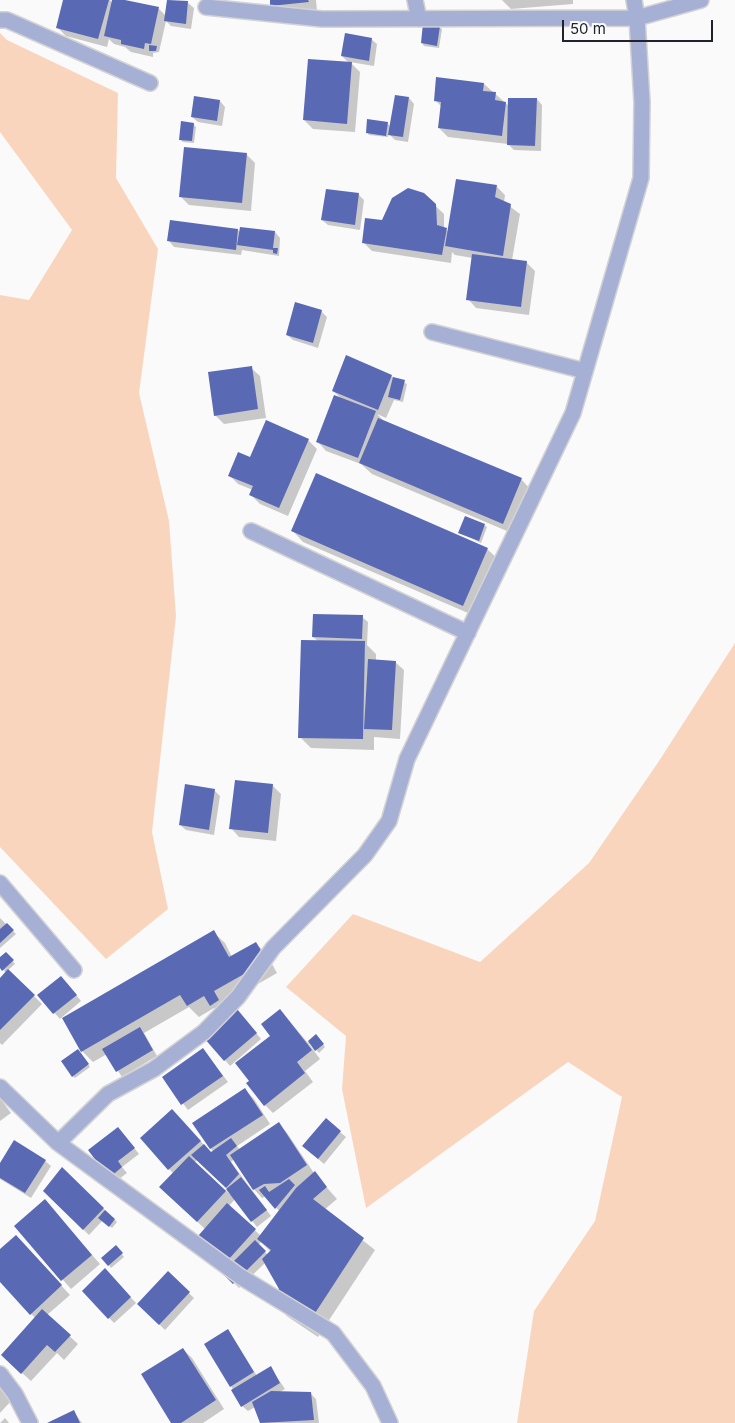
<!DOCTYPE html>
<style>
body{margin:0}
#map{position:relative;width:735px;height:1423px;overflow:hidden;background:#fafafa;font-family:Inter,sans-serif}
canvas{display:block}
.scale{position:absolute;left:562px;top:20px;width:151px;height:22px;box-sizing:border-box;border:2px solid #20232c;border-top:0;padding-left:6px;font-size:15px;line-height:18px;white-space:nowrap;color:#20232c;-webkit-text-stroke:4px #fafafa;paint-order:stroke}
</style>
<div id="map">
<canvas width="735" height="1423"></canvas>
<div class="scale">50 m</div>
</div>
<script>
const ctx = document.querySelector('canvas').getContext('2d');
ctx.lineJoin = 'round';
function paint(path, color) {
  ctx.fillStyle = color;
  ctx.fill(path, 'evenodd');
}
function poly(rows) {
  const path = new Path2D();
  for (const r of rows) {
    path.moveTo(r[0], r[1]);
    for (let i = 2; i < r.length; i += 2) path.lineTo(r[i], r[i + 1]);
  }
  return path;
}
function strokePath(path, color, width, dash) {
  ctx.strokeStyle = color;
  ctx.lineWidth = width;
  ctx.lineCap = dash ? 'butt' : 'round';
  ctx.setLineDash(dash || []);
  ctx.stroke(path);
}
const green = poly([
 [0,33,7,40,118,93,116,178,158,249,139,393,169,521,176,616,152,832,168,909,106,959,0,847,0,295,29,300,72,230,0,132],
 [735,643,735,1423,517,1423,534,1311,595,1221,622,1097,568,1062,366,1208,342,1089,346,1036,286,987,353,914,480,962,589,863,657,764]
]);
const shadow = poly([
 [65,0,110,0,112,3,113,0,119,0,158,8,166,16,169,0,188,3,194,8,191,29,171,26,166,21,159,52,153,53,153,57,131,52,125,47,114,44,109,39,107,47,66,36,57,27],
 [271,0,316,0,317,11,280,14,272,5],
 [573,0,573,4,511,9,502,0],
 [439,27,442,29,439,48,424,46,422,43],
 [371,39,377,44,374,66,350,62,360,72,355,132,313,129,304,120,349,63,342,56],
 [437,79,484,84,509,106,537,99,542,105,541,151,514,150,508,144,448,137,439,128,442,107,435,100],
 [409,98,414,104,408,142,395,140,388,133,388,137,369,135,367,132,387,123,391,127],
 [220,101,225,107,222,126,198,122,192,117],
 [193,124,196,127,194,143,183,142,180,139],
 [247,155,255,163,251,211,189,205,180,196],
 [497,187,505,195,504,202,520,214,512,260,526,262,535,271,529,315,476,308,468,299,473,258,455,255,452,252,451,263,372,251,363,242,383,222,423,194,444,214,444,229,449,232],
 [358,194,364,200,360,230,328,225,322,220],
 [238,230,240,232,275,232,280,238,279,256,242,250,241,255,174,247,169,241],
 [321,311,327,317,318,348,293,340,287,335],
 [251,368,260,376,266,418,224,424,215,415],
 [391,376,407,384,403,402,394,400,386,418,377,414,383,420,521,479,532,491,514,534,372,474,361,464,326,451,318,442,342,399,333,391],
 [308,440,317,449,288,516,260,504,251,495,253,490,238,484,230,476,250,459],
 [484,525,487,527,481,543,460,533],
 [292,530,487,549,499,560,475,616,303,542],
 [362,617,368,622,367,645,376,654,376,661,395,662,404,670,400,739,374,737,374,750,311,748,300,737,318,641,313,637],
 [272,785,281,794,276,841,239,837,231,828],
 [214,790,220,796,214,835,186,830,180,825],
 [0,918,16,934,0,948],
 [213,932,225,943,232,957,256,943,267,955,277,973,225,1003,222,1016,214,1008,199,1017,189,1007,144,1033,157,1056,122,1077,107,1054,93,1062,82,1051],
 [6,954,15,964,8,970,42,1004,2,1045,0,1043,0,980,6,973,0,966,0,959],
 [67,983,81,1001,60,1019,39,996],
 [280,1010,308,1043,316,1036,325,1047,319,1053,310,1043,309,1044,320,1059,305,1071,313,1082,273,1113,265,1105,272,1036],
 [243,1017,261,1039,230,1066,225,1060],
 [203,1049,228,1082,188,1110,163,1077],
 [80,1053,90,1067,75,1078,73,1076],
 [245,1090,254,1099,270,1124,237,1146,240,1150,279,1124,287,1133,314,1173,337,1199,324,1210,375,1250,318,1337,288,1317,276,1306,281,1289,265,1263,239,1288,229,1278,205,1229,170,1196,174,1174,169,1169,181,1119,211,1153,213,1151,210,1148],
 [234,1159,253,1188,262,1198,266,1196,280,1212,261,1236,229,1206,235,1199,257,1227,271,1216,231,1162],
 [197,1160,228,1189,234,1198,195,1162],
 [261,1242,271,1252,268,1255,258,1245],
 [0,1098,11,1113,0,1121],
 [118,1128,139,1154,122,1167,127,1173,115,1182,110,1177],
 [340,1132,346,1137,324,1164,309,1151],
 [45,1161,51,1166,31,1198,0,1179,0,1165],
 [63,1169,117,1222,112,1228,103,1220,89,1235,44,1191],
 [45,1201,100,1264,71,1289,16,1226],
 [24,1245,70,1295,47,1315,78,1344,64,1360,57,1353,31,1381,11,1363,36,1319,0,1280,0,1251],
 [116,1247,124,1257,111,1268,109,1265],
 [168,1273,194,1298,165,1330,139,1304],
 [110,1276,136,1303,114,1323,83,1291],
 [228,1330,257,1376,271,1368,285,1389,280,1392,310,1393,316,1399,319,1423,261,1423,255,1407,248,1411,242,1406,231,1386],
 [183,1349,192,1358,224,1409,203,1423,173,1423],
 [0,1388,12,1400,0,1413],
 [74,1412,82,1423,50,1423],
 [5,1418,9,1423,0,1423]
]);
const building = poly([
 [63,0,109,0,98,39,56,28],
 [112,0,125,0,159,7,151,44,145,43,144,49,121,44,121,40,104,36],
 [167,0,188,1,186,24,164,21],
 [270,0,308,0,309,2,270,6],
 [423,23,440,26,437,46,421,43],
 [345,33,372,38,369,61,341,56],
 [149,45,157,46,156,51,149,51],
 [308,59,352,62,347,124,303,120],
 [436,77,484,83,483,91,496,92,495,100,506,102,502,136,438,128,441,102,434,101],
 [395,95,409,97,403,137,388,135],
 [194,96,220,100,217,121,191,117],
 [508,98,537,98,535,146,507,145],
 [367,119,388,122,386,136,366,133],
 [181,121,194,123,192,141,179,140],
 [184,147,247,153,242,203,179,197],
 [456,179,497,185,495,197,511,204,503,256,445,246],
 [408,188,424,193,436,204,437,225,447,228,442,255,362,243,365,218,382,220,392,198],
 [326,189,359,193,355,225,321,220],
 [170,220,238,229,236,250,167,241],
 [240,227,275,231,273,248,278,248,277,254,273,253,273,250,237,245],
 [472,254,527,261,521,307,466,300],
 [295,302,322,310,313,343,286,335],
 [346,355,392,375,378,410,332,391],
 [252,366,258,409,214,416,208,372],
 [393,377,405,380,400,400,388,397],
 [334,395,376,411,358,458,316,442],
 [378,418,522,478,503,524,359,463],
 [266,420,309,439,279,508,249,495,253,486,228,476,238,452,250,457],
 [316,473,488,548,463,606,291,531],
 [465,516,485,524,479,541,458,533],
 [313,614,363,615,362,639,312,637],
 [301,640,365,641,363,739,298,738],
 [368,659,396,661,392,730,364,729],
 [235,780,273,784,268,833,229,829],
 [185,784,215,789,209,830,179,825],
 [7,923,14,930,0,943,0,929],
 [214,930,229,957,256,942,267,961,214,991,219,1000,210,1006,204,996,187,1006,180,995,81,1052,62,1018],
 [6,952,14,960,2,971,0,968,0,957],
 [8,969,35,995,0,1030,0,978],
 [61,976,77,995,53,1014,37,995],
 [237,1009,257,1033,224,1061,204,1038],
 [280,1009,312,1050,297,1062,305,1073,264,1106,246,1083,249,1081,235,1063,270,1036,261,1024],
 [140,1027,153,1050,116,1072,102,1049],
 [316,1034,324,1044,315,1051,308,1041],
 [203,1048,223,1076,181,1105,162,1077],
 [78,1049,89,1064,72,1077,61,1061],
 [245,1088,263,1115,210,1149,192,1123],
 [172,1109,201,1141,168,1170,140,1138],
 [326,1118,341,1131,318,1159,302,1146],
 [279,1122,307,1165,280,1183,264,1184,253,1190,230,1155],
 [118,1127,135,1148,118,1161,122,1167,109,1178,88,1150],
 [231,1138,237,1146,226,1155,239,1174,226,1188,191,1155,204,1144,211,1152],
 [14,1140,46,1160,25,1193,0,1178,0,1163],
 [189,1156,226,1191,197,1222,159,1187],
 [62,1167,104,1208,83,1230,43,1191],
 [315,1171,327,1187,313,1199,364,1238,306,1327,275,1306,279,1289,262,1259,271,1250,257,1239,296,1188],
 [241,1177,267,1210,251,1222,226,1189],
 [289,1179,295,1185,275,1209,259,1190,265,1186,269,1192],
 [45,1199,92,1255,61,1281,14,1226],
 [227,1203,256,1229,219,1270,191,1244],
 [105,1210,115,1219,109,1227,98,1218],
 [16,1235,62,1285,30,1315,0,1282,0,1249],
 [255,1240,266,1251,233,1284,222,1273],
 [116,1245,123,1253,108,1266,101,1258],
 [105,1268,131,1297,108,1319,82,1291],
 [168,1271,190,1292,159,1325,137,1304],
 [42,1309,71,1335,55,1352,47,1345,21,1374,1,1355],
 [228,1329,254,1372,230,1387,204,1344],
 [183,1348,216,1400,181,1423,171,1423,141,1374],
 [271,1366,280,1383,241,1407,231,1390],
 [271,1391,311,1392,314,1420,260,1423,252,1402],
 [74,1410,80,1423,47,1423]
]);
const street = poly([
 [415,0,419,19],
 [206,7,322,19,637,18,701,0],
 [0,20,7,20,150,83],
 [432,332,585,371],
 [251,531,468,633],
 [0,883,74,970],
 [0,1087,58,1143,241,1277,333,1333,373,1386,390,1423],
 [58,1143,108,1094,154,1069,204,1032,238,997,273,948,365,855,389,821,407,759,573,413,641,178,642,102,637,18,634,0],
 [0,1374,15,1394,30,1423]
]);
paint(green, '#fad5be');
paint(shadow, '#0003');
paint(building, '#5969b3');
strokePath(street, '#d3d3d5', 18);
strokePath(street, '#a6b0d4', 15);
</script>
